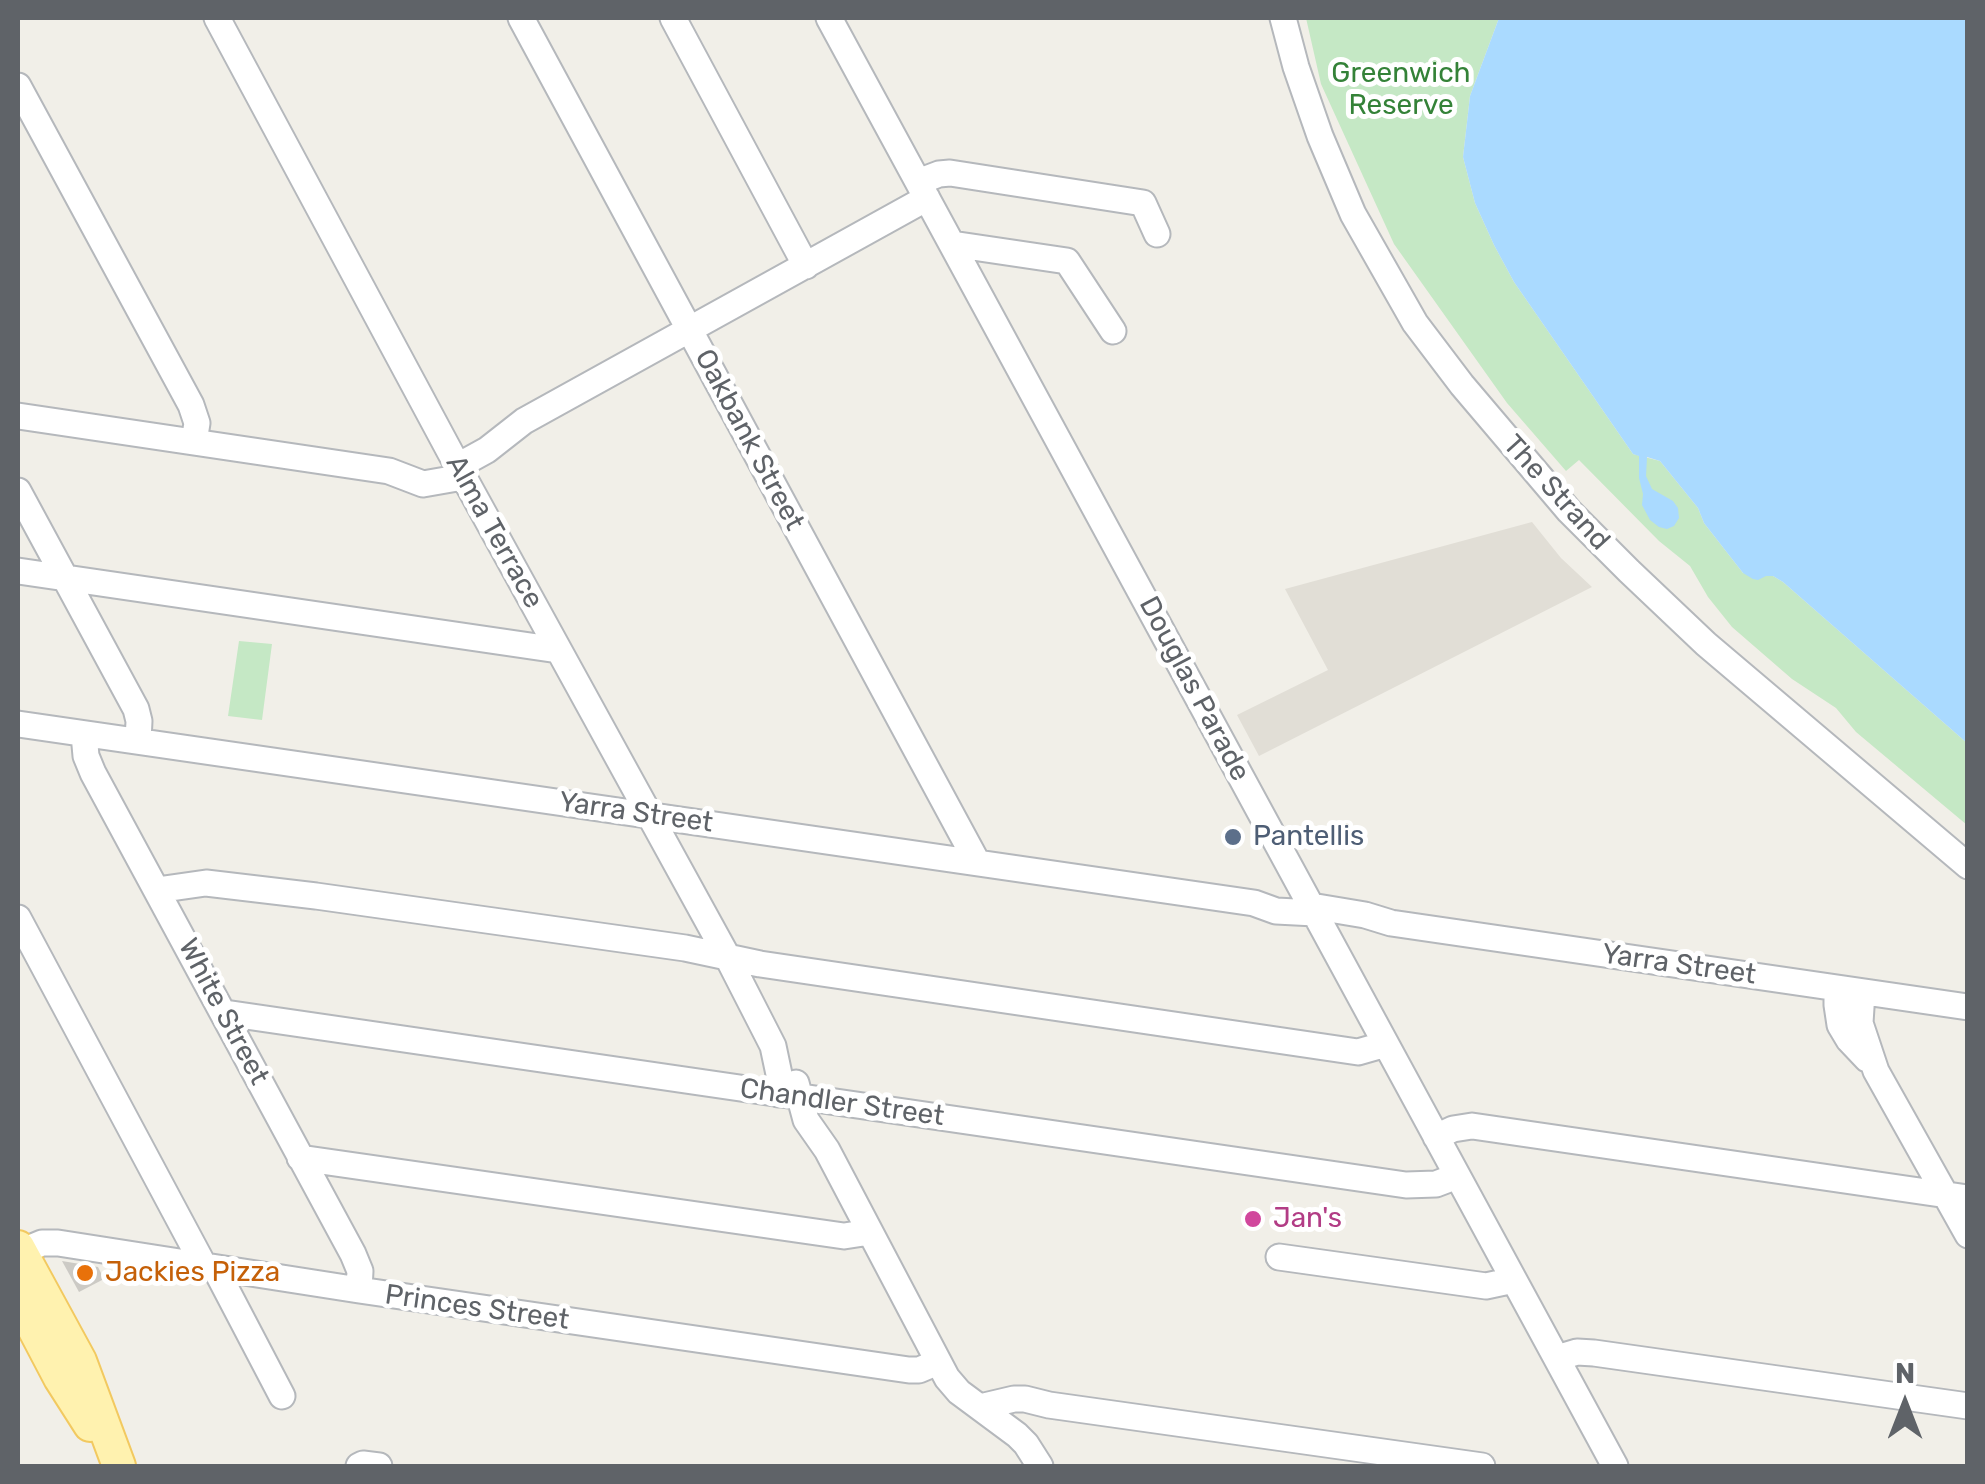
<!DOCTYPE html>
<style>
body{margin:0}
#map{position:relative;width:1985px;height:1484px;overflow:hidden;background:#f1efe8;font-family:Rubik,sans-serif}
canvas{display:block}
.frame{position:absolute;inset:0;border:20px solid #5f6368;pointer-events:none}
.north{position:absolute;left:1855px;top:1354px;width:100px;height:100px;-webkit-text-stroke:8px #fff;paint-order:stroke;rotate:0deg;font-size:28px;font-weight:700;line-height:40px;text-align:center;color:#5f6368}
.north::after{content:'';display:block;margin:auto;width:35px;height:45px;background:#5f6368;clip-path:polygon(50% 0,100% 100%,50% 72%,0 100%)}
</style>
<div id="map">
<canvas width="1985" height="1484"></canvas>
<div class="frame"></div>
<div class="north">N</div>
</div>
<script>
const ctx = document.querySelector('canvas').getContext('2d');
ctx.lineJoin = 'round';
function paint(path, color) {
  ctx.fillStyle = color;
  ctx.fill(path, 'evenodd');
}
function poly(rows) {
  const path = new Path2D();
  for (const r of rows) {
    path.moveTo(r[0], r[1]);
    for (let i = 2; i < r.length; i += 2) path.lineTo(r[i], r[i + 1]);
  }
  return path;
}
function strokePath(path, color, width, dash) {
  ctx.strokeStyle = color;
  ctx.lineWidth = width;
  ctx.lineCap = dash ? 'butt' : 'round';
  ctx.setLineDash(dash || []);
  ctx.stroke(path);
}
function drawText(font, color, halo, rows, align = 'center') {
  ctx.font = font + ' Rubik,sans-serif';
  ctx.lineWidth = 10;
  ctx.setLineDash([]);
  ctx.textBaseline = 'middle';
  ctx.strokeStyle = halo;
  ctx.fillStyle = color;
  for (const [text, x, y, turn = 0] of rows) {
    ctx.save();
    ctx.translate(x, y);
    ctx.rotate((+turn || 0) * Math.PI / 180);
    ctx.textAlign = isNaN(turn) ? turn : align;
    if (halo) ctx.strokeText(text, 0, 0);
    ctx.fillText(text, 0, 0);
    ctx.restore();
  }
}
const education = poly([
 [1532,522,1561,558,1592,587,1259,756,1237,715,1328,670,1285,589]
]);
const green = poly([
 [1306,18,1499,18,1470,96,1463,157,1475,203,1494,245,1514,282,1633,454,1660,461,1698,508,1704,523,1743,573,1773,576,1783,582,1967,743,1967,825,1856,732,1836,708,1792,679,1732,627,1708,597,1690,566,1659,541,1579,460,1566,471,1507,403,1394,244,1321,84],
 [239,641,272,644,262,720,228,716]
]);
const water = poly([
 [1499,18,1967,18,1967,743,1783,582,1773,576,1766,576,1758,580,1753,579,1743,573,1704,523,1698,508,1660,461,1647,457,1646,476,1652,489,1673,501,1678,508,1679,518,1674,526,1667,529,1659,527,1650,520,1642,505,1643,494,1639,478,1639,456,1633,454,1514,282,1494,245,1475,203,1463,157,1470,96]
]);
const building = poly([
 [62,1261,98,1267,104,1279,79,1292]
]);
const minor = poly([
 [217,18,450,452,727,956,773,1046,780,1079,778,1094],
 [521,18,977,862],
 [673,18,806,266],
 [829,18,1615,1466],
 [1283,18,1296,67,1320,136,1353,214,1415,323,1462,385,1569,511,1629,571,1706,644,1968,866],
 [18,86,191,405,197,423,194,442],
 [918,182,939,174,950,173,1143,203,1157,234],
 [952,244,1067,261,1113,331],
 [18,416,389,471,423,484,463,477],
 [458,466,487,450,524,421,927,198],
 [18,491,136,709,139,721,138,741],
 [18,571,558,650],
 [18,724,1254,903,1276,911,1315,913],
 [84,734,86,756,93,773,353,1254,360,1271,359,1290],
 [157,890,206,883,316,896,685,948,760,964,1358,1052,1386,1044],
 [1311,906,1365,915,1391,923,1968,1007],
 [18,918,204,1266],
 [1837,989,1837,1005,1840,1025,1849,1040,1867,1059],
 [1862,992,1860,1023,1876,1071,1968,1235],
 [225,1013,1406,1185,1436,1184,1457,1176],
 [796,1083,806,1120,827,1150,947,1378,959,1392,1017,1435,1026,1444,1040,1466],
 [1436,1137,1453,1129,1472,1126,1968,1198],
 [300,1158,844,1236,870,1232],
 [18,1253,42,1243,58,1243,359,1290,909,1370,919,1370,938,1362],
 [1279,1257,1486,1286,1514,1280],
 [215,1268,282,1396],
 [1557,1358,1577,1352,1594,1353,1968,1406],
 [980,1407,1014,1399,1025,1399,1049,1405,1482,1466],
 [359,1466,363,1464,379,1466]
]);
const major = poly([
 [18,1247,80,1361,119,1466],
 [18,1298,60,1378,90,1425]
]);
const markers = [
 [1233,837,10,"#5c6f8a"],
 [1253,1219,10,"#d1479c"],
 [85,1273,10,"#e8710a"]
];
const parkNames = [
 ["Greenwich",1401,74],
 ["Reserve",1401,106]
];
const streetNames = [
 ["Oakbank Street",749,440,62],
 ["The Strand",1556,493,48],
 ["Alma Terrace",494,532,61],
 ["Douglas Parade",1194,689,62],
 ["Yarra Street",636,813,8],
 ["Yarra Street",1679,965,8],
 ["White Street",223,1012,62],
 ["Chandler Street",842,1103,8],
 ["Princes Street",477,1308,8]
];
const serviceNames = [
 ["Pantellis",1253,837]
];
const hotelNames = [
 ["Jan's",1273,1219]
];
const foodNames = [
 ["Jackies Pizza",105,1273]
];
paint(education, '#e1ded6');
paint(green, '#c5e8c5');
paint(water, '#aadaff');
paint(building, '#cccac5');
strokePath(minor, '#b5b8bc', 29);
strokePath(major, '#f2c960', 36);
strokePath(minor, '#fff', 25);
strokePath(major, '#fff2af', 32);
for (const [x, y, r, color] of markers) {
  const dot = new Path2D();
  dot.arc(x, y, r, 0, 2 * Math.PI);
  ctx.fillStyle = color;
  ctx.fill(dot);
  strokePath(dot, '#fff', 4);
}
drawText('28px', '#348238', '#fff', parkNames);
drawText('28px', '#5f6368', '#fff', streetNames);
drawText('28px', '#4e5e75', '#fff', serviceNames, 'left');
drawText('28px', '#b23c85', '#fff', hotelNames, 'left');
drawText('28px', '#c56008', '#fff', foodNames, 'left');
</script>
